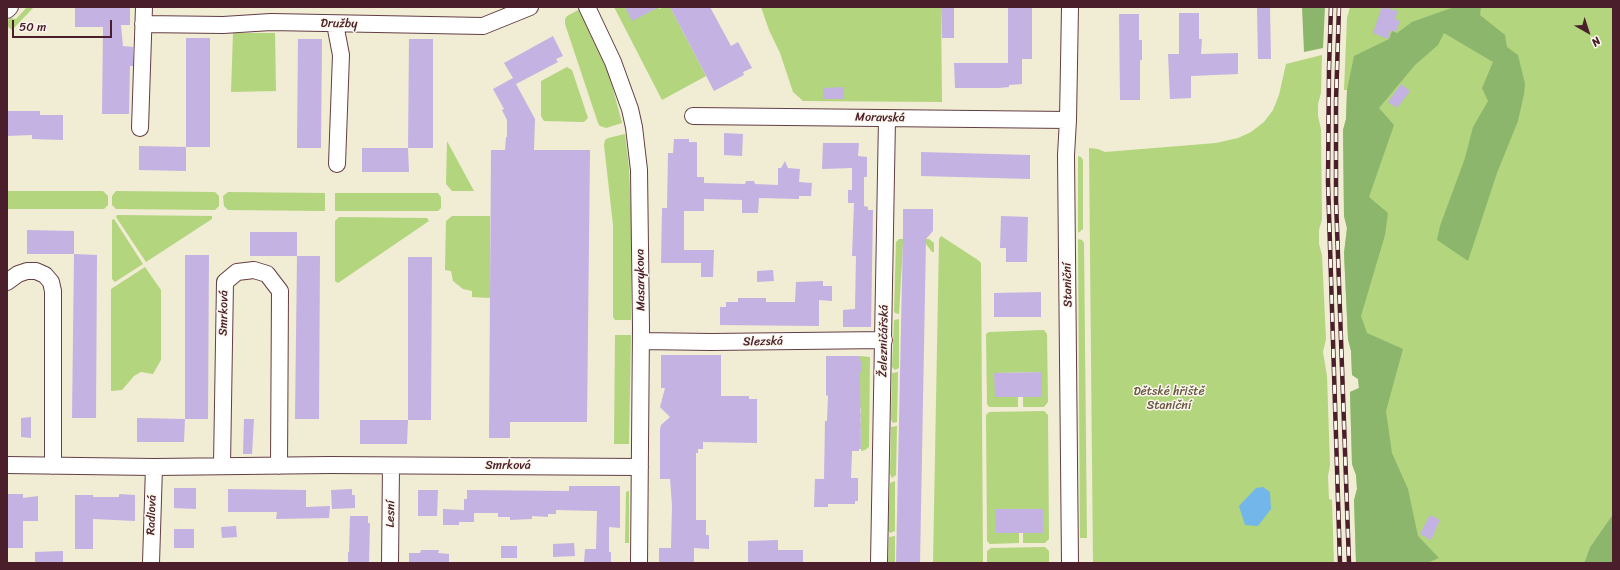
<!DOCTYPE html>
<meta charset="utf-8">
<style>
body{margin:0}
#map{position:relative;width:1620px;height:570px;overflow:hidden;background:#f1ecd4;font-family:Sriracha,sans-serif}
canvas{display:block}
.frame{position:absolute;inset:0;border:8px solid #4a1f2b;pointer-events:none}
.north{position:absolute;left:1568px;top:12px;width:40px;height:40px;-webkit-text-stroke:3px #fbf7ec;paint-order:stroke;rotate:141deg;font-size:11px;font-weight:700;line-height:16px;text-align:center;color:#4a1f2b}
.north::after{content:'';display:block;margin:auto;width:14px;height:18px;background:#4a1f2b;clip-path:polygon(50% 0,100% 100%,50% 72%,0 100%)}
.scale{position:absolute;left:12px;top:20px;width:100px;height:18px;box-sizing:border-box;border:2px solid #4a1f2b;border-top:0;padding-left:5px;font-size:12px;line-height:14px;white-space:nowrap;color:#4a1f2b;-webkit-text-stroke:3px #fbf7ec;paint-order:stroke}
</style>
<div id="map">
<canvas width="1620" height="570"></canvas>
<div class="frame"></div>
<div class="north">N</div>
<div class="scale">50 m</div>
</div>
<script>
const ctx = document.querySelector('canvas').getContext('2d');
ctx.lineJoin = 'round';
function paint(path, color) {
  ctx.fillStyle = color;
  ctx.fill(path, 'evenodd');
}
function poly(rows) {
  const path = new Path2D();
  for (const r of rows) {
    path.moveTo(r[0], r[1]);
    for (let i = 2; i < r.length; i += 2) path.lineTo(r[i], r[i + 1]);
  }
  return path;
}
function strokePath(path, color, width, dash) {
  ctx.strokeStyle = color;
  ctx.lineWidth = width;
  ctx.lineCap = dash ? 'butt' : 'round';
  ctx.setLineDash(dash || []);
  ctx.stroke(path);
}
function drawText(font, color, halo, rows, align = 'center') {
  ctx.font = font + ' Sriracha,sans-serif';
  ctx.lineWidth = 3;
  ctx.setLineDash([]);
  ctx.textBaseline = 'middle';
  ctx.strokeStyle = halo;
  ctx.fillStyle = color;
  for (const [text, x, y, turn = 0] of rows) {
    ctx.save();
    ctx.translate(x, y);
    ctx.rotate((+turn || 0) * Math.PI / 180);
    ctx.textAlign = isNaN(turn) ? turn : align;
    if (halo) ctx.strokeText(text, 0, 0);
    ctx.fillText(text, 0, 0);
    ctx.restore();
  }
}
const green = poly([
 [27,7,34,7,12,30,7,26,7,22,10,18,16,19],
 [614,7,658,7,659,9,664,7,670,7,706,76,662,100],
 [761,7,941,7,942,102,803,101,793,92,780,53,769,30],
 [1350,7,1613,7,1613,514,1590,547,1584,563,1356,563,1354,500,1357,489,1356,475,1352,464,1350,392,1359,388,1358,379,1352,375,1351,351,1348,339,1344,253,1347,228,1344,216,1343,130,1346,119,1347,90,1344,90,1347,18],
 [580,9,599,45,612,85,622,123,606,128,600,126,598,123,565,24,565,19,567,16],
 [233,33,275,33,276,91,231,92],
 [1322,55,1321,93,1318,104,1318,116,1321,129,1322,219,1319,230,1319,244,1322,255,1326,339,1323,352,1327,376,1330,465,1328,476,1329,499,1332,500,1334,563,1093,563,1089,148,1098,149,1105,152,1216,143,1238,138,1251,132,1264,122,1273,110,1279,95,1286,64],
 [567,67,572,70,588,118,584,122,544,121,541,116,541,81],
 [625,134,629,168,631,209,631,320,615,320,613,317,613,225,604,145,605,140,608,138],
 [447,141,474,191,452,191,446,184],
 [1078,156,1081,157,1083,160,1083,229,1078,233],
 [7,191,103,191,108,196,108,205,104,209,7,209],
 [116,191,215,192,219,196,219,206,215,210,116,209,112,205,112,196],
 [228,192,325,193,325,211,228,210,224,206,223,196],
 [335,193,438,193,441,197,441,208,438,211,335,211],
 [117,215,212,216,212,219,146,262,116,217],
 [452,216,490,216,490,298,472,297,472,291,463,289,453,281,451,271,445,270,446,221],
 [339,217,427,218,429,221,338,283,335,281,335,221],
 [114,219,143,264,115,282,112,279,112,220],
 [941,236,978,260,981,263,983,563,933,563,939,239],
 [899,239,929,239,934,243,934,252,932,252,926,244,903,243,899,314,895,313,894,311,896,242],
 [1078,239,1082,240,1084,243,1087,538,1080,538],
 [145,267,161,290,161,360,153,374,141,372,134,376,122,390,111,391,111,289],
 [899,319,899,368,895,370,892,367,894,320],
 [1044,330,1047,334,1048,402,1044,407,1023,407,1023,397,1041,372,995,373,995,397,1018,397,1018,407,989,407,987,404,986,334,989,332],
 [615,335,631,335,629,444,614,444],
 [860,356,870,357,869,447,865,450,861,451,861,427,859,427,859,423,861,423,861,418,859,418,859,414,861,414,861,408,859,408],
 [898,372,897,422,893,423,891,420,892,373],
 [1044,411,1048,415,1049,539,1045,543,1023,543,1023,533,1043,533,1043,510,996,509,996,533,1019,533,1019,543,990,544,987,541,986,415,989,412],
 [897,426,896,475,892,478,890,474,891,427],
 [895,481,895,531,890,533,888,530,890,483],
 [629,491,629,543,625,543,626,492],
 [895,536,895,563,888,563,889,537],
 [1045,547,1049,551,1049,563,987,563,987,551,991,548]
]);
const forest = poly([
 [1302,7,1325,7,1323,48,1304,52],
 [1454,7,1481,7,1480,15,1505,35,1507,47,1518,55,1525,84,1524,94,1518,121,1497,173,1468,261,1437,240,1440,226,1465,158,1473,127,1488,101,1482,88,1493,62,1444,33,1438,45,1415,65,1379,108,1394,125,1369,197,1388,213,1385,235,1361,316,1367,333,1403,349,1386,411,1392,453,1408,489,1418,536,1439,558,1427,563,1356,563,1354,500,1357,489,1356,475,1352,464,1350,392,1359,388,1358,379,1352,375,1351,351,1348,339,1344,253,1347,228,1344,216,1343,130,1346,119,1347,90,1354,56,1389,39,1392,31,1397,33,1412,22],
 [1613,514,1613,563,1584,563,1590,547]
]);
const water = poly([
 [1263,487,1270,492,1271,509,1258,526,1245,525,1239,506,1256,488]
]);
const building = poly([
 [75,7,130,7,130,25,121,25,123,46,133,47,133,66,130,66,129,114,102,114,103,27,75,27],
 [625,7,659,7,632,21],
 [670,7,710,7,731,46,738,42,752,68,743,72,744,75,714,91],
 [941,7,954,7,954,38,942,38],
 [1008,7,1032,7,1032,59,1022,59,1022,84,1009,85,1009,87,999,88,955,88,954,63,1008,63],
 [1257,7,1270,7,1271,59,1258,59],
 [1382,7,1398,11,1395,19,1400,21,1396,32,1391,30,1388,39,1373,33],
 [1179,13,1199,13,1199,39,1202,39,1201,54,1238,53,1238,74,1191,76,1191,98,1170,99,1168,54,1179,54],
 [1119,14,1139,14,1139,40,1142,40,1142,60,1140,60,1140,100,1120,100],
 [553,36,563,56,556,59,558,62,516,84,535,119,534,150,590,150,587,422,510,422,510,438,489,438,491,150,505,150,506,137,507,137,507,120,502,110,504,109,493,89,513,78,504,63],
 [186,38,210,38,210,147,186,147],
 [298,39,322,39,321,148,297,148],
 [409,39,433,39,433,148,408,148],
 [1401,84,1410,91,1397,108,1388,102],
 [844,87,844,99,823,99,823,88],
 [7,111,40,111,40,115,63,115,63,140,32,139,32,135,7,136],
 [724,133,743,134,742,156,724,155],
 [674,139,689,139,689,142,697,142,697,177,704,177,704,183,745,184,746,181,754,181,755,184,778,185,778,168,781,168,785,161,788,168,800,169,799,182,812,183,811,196,799,196,799,199,759,198,758,213,742,213,742,200,704,199,704,211,684,211,684,250,714,250,713,277,701,277,701,263,661,263,662,208,667,208,668,153,673,153],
 [823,143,859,143,858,156,867,157,867,177,864,177,864,206,868,207,868,210,873,210,871,327,843,327,843,310,855,309,856,256,852,256,854,203,848,203,848,190,852,190,852,168,822,169],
 [139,146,186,147,186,171,139,170],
 [362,148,408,148,409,172,362,172],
 [921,152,1030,155,1030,179,921,176],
 [903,209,933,209,933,231,926,239,920,563,896,563,903,233],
 [1001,216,1028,217,1027,262,1006,262,1006,248,1000,248],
 [27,230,74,231,74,254,27,254],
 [250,232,297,232,297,256,250,256],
 [74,254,97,255,96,418,72,418],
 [185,255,209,255,208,419,185,419],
 [297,256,320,256,319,419,295,419],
 [408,257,432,257,431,420,408,420],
 [773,270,774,281,757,282,757,271],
 [823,281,823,286,832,286,832,301,819,300,819,326,720,325,720,307,726,307,726,302,738,302,738,298,766,298,766,302,795,302,796,282],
 [1041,292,1041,317,994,317,994,293],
 [661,355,721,355,721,396,749,396,749,399,757,399,757,443,703,442,703,449,698,449,698,453,696,453,696,520,706,520,706,535,709,535,709,549,694,548,694,563,659,563,659,548,671,548,672,505,670,479,660,479,660,429,661,425,670,417,660,407,665,388,661,388],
 [826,356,860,356,860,361,862,361,862,372,860,372,861,449,859,449,859,451,852,451,852,453,851,478,858,478,858,501,855,501,855,504,828,504,828,507,814,507,815,479,824,479,825,421,827,421,828,396,826,395],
 [1042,372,1042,397,995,397,994,373],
 [31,417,31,438,21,437,21,418],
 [137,418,185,419,184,442,137,442],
 [244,419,254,419,252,454,243,454],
 [360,420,408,420,407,444,360,444],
 [569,486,620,486,620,528,609,527,609,552,611,552,611,563,584,563,585,549,596,549,597,511,556,510,556,514,548,514,548,517,532,516,532,519,510,520,510,517,498,517,498,513,474,513,474,522,459,522,459,525,443,525,443,509,464,510,464,499,467,499,467,490,569,491],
 [174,488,196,488,196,509,174,508],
 [228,489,306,490,306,507,330,506,329,518,276,519,277,512,228,512],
 [352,489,352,495,355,495,355,508,332,509,331,490],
 [418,490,438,490,437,516,418,516],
 [7,494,23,494,23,498,38,496,38,521,23,521,23,548,7,548],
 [119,494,135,495,135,521,93,519,93,549,75,549,75,495,93,495,93,497,119,497],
 [995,509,1043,509,1043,533,996,533],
 [1430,515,1440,520,1431,540,1420,534],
 [350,516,368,516,368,523,370,523,369,563,348,563,348,552,349,552],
 [236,526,237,537,222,538,221,527],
 [174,529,194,529,194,548,174,548],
 [778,540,778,550,803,550,803,563,748,563,748,541],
 [574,543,575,556,553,557,553,544],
 [501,546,517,546,517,558,501,558],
 [421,550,439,550,438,553,449,554,449,563,409,563,409,553,420,553],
 [63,551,63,563,35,563,35,552]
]);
const minor = poly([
 [587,7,613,62,630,109,634,127,639,170,641,327,639,563],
 [1070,7,1068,120,1066,155,1070,563],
 [7,10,10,7],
 [143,24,223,25,271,22,483,26,530,7],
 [335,24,341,55,337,164],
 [693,116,1068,120],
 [140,128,144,7],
 [7,282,18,274,27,271,36,271,45,275,51,282,53,291,53,466],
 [641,341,711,342,884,340],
 [7,465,154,467,330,465,640,467],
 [222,465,225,282,237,272,254,270,267,274,280,291,279,466],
 [151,563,154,467],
 [390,563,391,466],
 [879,563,887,118]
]);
const rail = poly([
 [1331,7,1329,69,1328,182,1340,563],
 [1339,7,1336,101,1336,200,1349,563]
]);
const streetNames = [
 ["Družby",339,24,1],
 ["Moravská",880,118,1],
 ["Masarykova",641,280,-91],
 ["Staniční",1068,285,-91],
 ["Smrková",224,313,-89],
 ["Železničářská",884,341,-89],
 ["Slezská",763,342,-1],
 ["Smrková",508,466],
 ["Lesní",391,514,-89],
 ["Radiová",152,515,-88]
];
const parkNames = [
 ["Dětské hřiště",1169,392],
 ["Staniční",1169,406]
];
paint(green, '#b2d57e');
paint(forest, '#8db66d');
paint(water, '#73b6e9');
paint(building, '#c4b2e2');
strokePath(minor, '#633e44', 18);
strokePath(minor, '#fff', 16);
strokePath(rail, '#4a1f2b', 4.5);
strokePath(rail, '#fbf7ec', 3, [9]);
drawText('12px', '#4a1f2b', '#fbf7ec', streetNames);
drawText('12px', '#695644', '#fbf7ec', parkNames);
</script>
